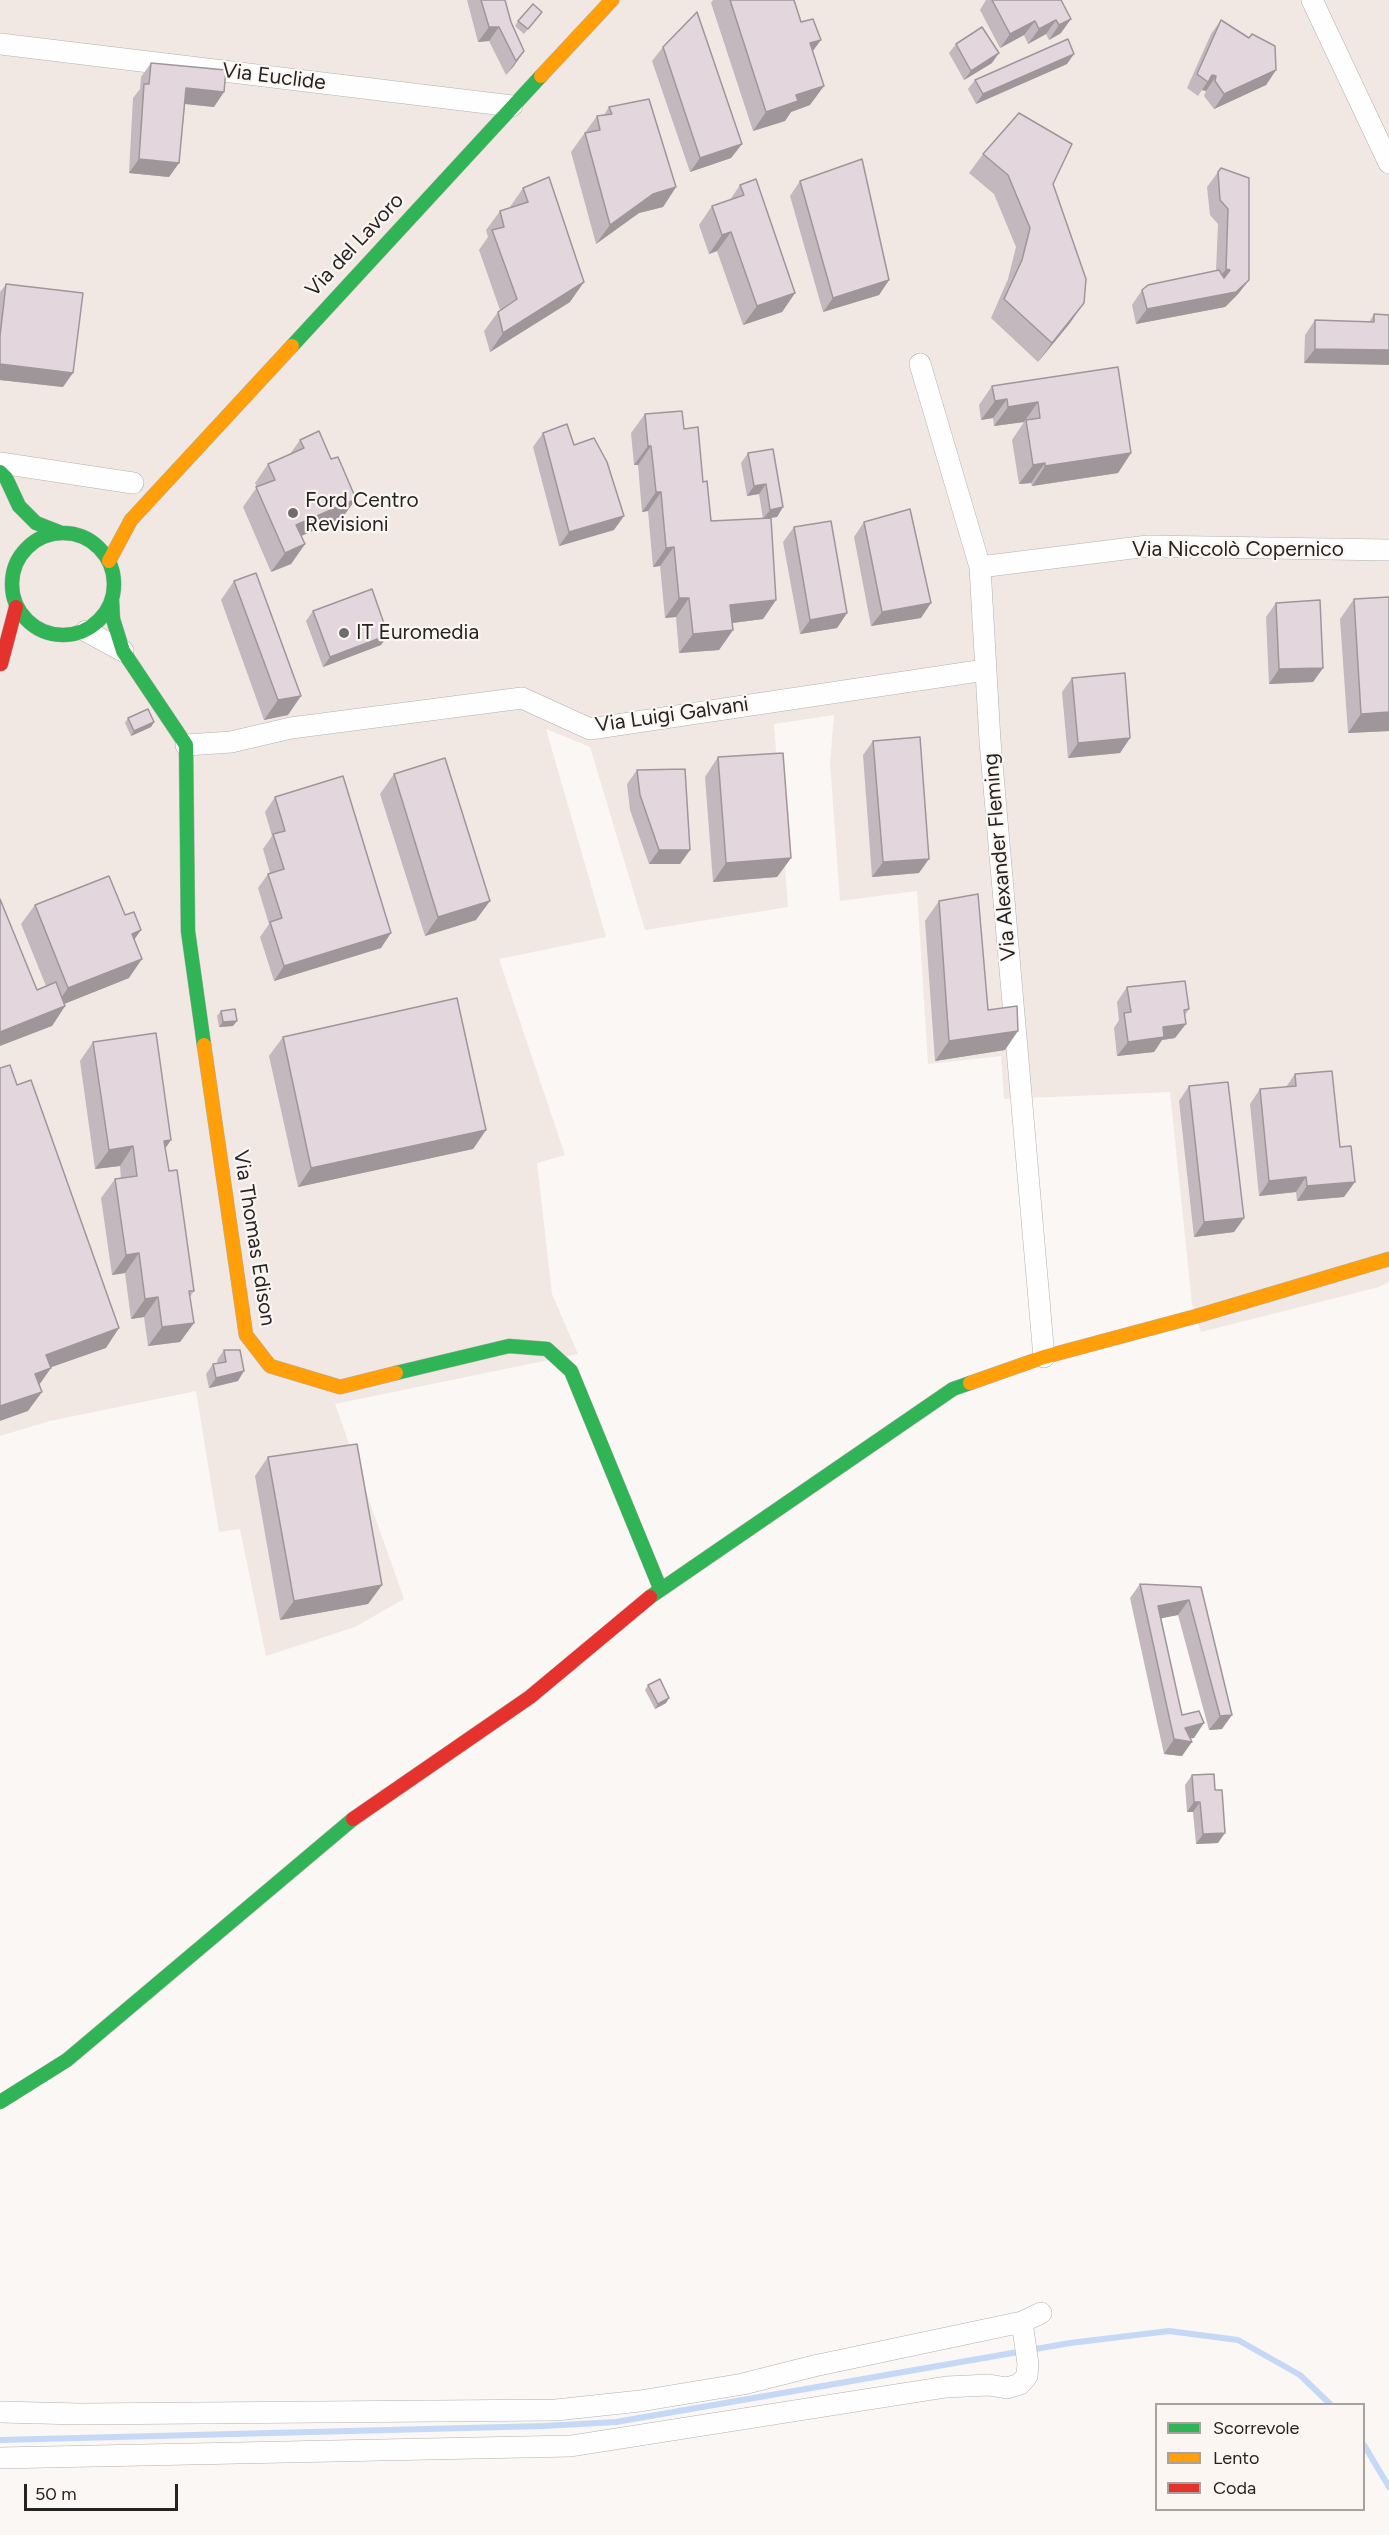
<!DOCTYPE html>
<meta charset="utf-8">
<style>
body{margin:0}
#map{position:relative;width:1389px;height:2535px;overflow:hidden;background:#faf7f5;font-family:Figtree,sans-serif}
canvas{display:block}
.legend{position:absolute;left:1155px;top:2403px;width:210px;height:108px;box-sizing:border-box;background:#fcf6f3;border:2px solid #a6a2a0;margin:0;padding:8px 10px;list-style:none;font-size:18px;color:#262423}
.legend li{display:flex;align-items:center;gap:12px;height:30px}
.legend b{width:30px;border:2px solid #a6a2a0}
.scale{position:absolute;left:24px;top:2484px;width:154px;height:27px;box-sizing:border-box;border:3px solid #262423;border-top:0;padding-left:8px;font-size:18px;line-height:21px;white-space:nowrap;color:#262423;-webkit-text-stroke:4px #fcf6f3;paint-order:stroke}
</style>
<div id="map">
<canvas width="1389" height="2535"></canvas>
<ul class="legend">
<li><b style="height:8px;background:#30b455"></b>Scorrevole</li>
<li><b style="height:8px;background:#ff9f0a"></b>Lento</li>
<li><b style="height:8px;background:#e5322d"></b>Coda</li>
</ul>
<div class="scale">50 m</div>
</div>
<script>
const ctx = document.querySelector('canvas').getContext('2d');
ctx.lineJoin = 'round';
function paint(path, color) {
  ctx.fillStyle = color;
  ctx.fill(path, 'evenodd');
}
function poly(rows) {
  const path = new Path2D();
  for (const r of rows) {
    if (r.length === 3) {
      path.moveTo(r[0] + r[2], r[1]);
      path.arc(r[0], r[1], r[2], 0, 2 * Math.PI);
      continue;
    }
    path.moveTo(r[0], r[1]);
    for (let i = 2; i < r.length; i += 2) path.lineTo(r[i], r[i + 1]);
  }
  return path;
}
function strokePath(path, color, width, dash) {
  ctx.strokeStyle = color;
  ctx.lineWidth = width;
  ctx.lineCap = dash ? 'butt' : 'round';
  ctx.setLineDash(dash || []);
  ctx.stroke(path);
}
function drawText(font, color, halo, rows, align = 'center') {
  ctx.font = font + ' Figtree,sans-serif';
  ctx.lineWidth = 4.5;
  ctx.setLineDash([]);
  ctx.textBaseline = 'middle';
  ctx.strokeStyle = halo;
  ctx.fillStyle = color;
  for (const [text, x, y, turn = 0] of rows) {
    ctx.save();
    ctx.translate(x, y);
    ctx.rotate((+turn || 0) * Math.PI / 180);
    ctx.textAlign = isNaN(turn) ? turn : align;
    if (halo) ctx.strokeText(text, 0, 0);
    ctx.fillText(text, 0, 0);
    ctx.restore();
  }
}
const built = poly([
 [0,0,1389,0,1389,1282,1379,1287,1201,1332,1192,1304,1170,1092,1004,1099,1001,1056,928,1064,917,891,840,901,830,763,834,715,774,724,788,907,645,930,590,747,546,729,606,937,499,959,565,1155,537,1163,552,1294,578,1354,335,1404,404,1599,355,1627,266,1656,240,1529,219,1532,196,1391,50,1421,0,1436]
]);
const stream = poly([
 [0,2440,543,2426,616,2422,1070,2343,1169,2331,1238,2340,1300,2375,1330,2404],
 [1364,2445,1389,2487]
]);
const street = poly([
 [1312,0,1389,163],
 [0,44,512,106],
 [920,364,980,567,990,741,1044,1357],
 [0,463,133,483],
 [980,567,1148,546,1389,550],
 [86,631,123,651],
 [186,745,231,742,291,728,522,698,590,729,985,670],
 [0,2412,80,2414,556,2410,640,2401,743,2384,814,2366,1022,2322,1041,2313],
 [0,2458,571,2446,946,2387,989,2385,1007,2388,1020,2384,1027,2376,1028,2364,1022,2322]
]);
const fast = poly([
 [292,346,541,76],
 [0,472,6,478,19,506,36,523,59,532],
 [63,584,51],
 [112,600,113,619,123,651,186,745,188,931,204,1045],
 [396,1373,509,1346,547,1349,571,1371,660,1588],
 [650,1597,953,1389,970,1383],
 [0,2102,67,2060,353,1819]
]);
const slow = poly([
 [541,76,612,0],
 [109,561,131,520,292,346],
 [204,1045,246,1335,270,1366,340,1387,396,1373],
 [970,1383,1044,1357,1197,1316,1389,1259]
]);
const jam = poly([
 [1,664,16,607],
 [353,1819,530,1697,650,1597]
]);
const wall = poly([
 [467,0,505,0,511,22,524,51,506,75,489,41,478,42],
 [713,0,794,0,801,22,813,51,810,105,791,112,785,121,753,131,711,3],
 [986,0,1061,0,1061,33,1049,40,1046,34,1028,44,1024,35,1000,48,980,10],
 [542,12,524,34,515,26,518,21],
 [1221,20,1276,70,1266,85,1214,109,1204,96,1206,91,1202,90,1198,96,1187,88,1211,34],
 [956,44,992,63,964,80,949,53],
 [663,47,742,144,731,158,690,172,652,61],
 [151,63,214,107,185,104,179,163,169,177,129,173,133,98,140,89,141,77],
 [1067,64,976,104,968,89,975,80],
 [609,107,676,187,663,207,639,213,596,244,571,152,597,116,604,115],
 [983,154,1053,184,1070,323,1038,362,991,318,1008,279,1016,247,994,194,969,173],
 [1218,172,1249,280,1238,294,1225,307,1136,324,1132,305,1142,290,1216,271,1218,224,1210,215,1207,187],
 [800,181,889,280,879,295,823,312,790,196],
 [740,185,795,293,782,312,743,325,717,251,709,254,699,225,712,206,730,200],
 [523,188,570,302,490,352,484,331,498,312,500,310,479,250,488,237,486,230,500,211,510,208,510,207],
 [6,284,63,387,0,380,0,292],
 [1374,314,1389,315,1304,363,1305,335,1315,320,1369,322],
 [1118,367,1131,453,1118,473,1032,486,1031,483,1019,484,1012,440,1024,422,994,426,993,418,981,420,979,405,992,386],
 [645,414,684,429,703,482,711,521,763,519,759,494,747,496,741,463,748,453,783,507,777,517,769,518,776,600,763,619,732,623,733,630,719,650,679,653,676,617,665,618,660,566,653,567,648,511,642,512,638,465,634,465,631,433],
 [543,433,614,530,559,546,533,447],
 [300,440,331,459,356,499,342,518,301,536,305,544,291,564,271,572,243,507,257,487,255,483,268,464,290,454],
 [864,522,921,618,871,626,854,537],
 [794,527,847,613,837,628,800,634,783,542],
 [234,581,288,715,264,720,221,600],
 [1354,599,1389,731,1348,733,1340,619],
 [1276,603,1323,668,1313,682,1269,684,1266,617],
 [313,611,388,635,381,645,323,667,306,621],
 [1072,678,1130,738,1120,753,1068,758,1062,692],
 [128,718,154,722,151,727,131,736,125,723],
 [873,741,919,873,872,877,863,755],
 [718,757,791,858,777,877,713,882,705,777],
 [637,770,690,850,680,864,649,864,630,810,627,784],
 [394,774,476,920,425,936,380,794],
 [275,797,381,948,274,981,260,937,269,924,258,888,268,874,270,873,263,849,272,836,265,812],
 [939,901,1005,1050,935,1061,925,921],
 [35,905,134,940,129,978,64,1004,65,1006,52,1026,37,990,46,986,21,924],
 [1127,987,1189,1009,1185,1015,1175,1038,1162,1040,1154,1052,1117,1056,1114,1028,1119,1020,1117,1002],
 [221,1011,233,1026,219,1027,217,1016],
 [283,1037,486,1130,473,1149,298,1187,269,1056],
 [93,1042,171,1140,165,1148,169,1171,194,1291,190,1297,194,1323,180,1342,148,1346,144,1317,131,1319,125,1273,112,1275,101,1198,115,1179,121,1178,120,1166,95,1169,80,1061],
 [1295,1074,1344,1197,1297,1201,1296,1192,1259,1196,1250,1104,1260,1089,1286,1087],
 [1189,1086,1244,1218,1234,1232,1194,1237,1179,1101],
 [224,1350,238,1381,209,1388,206,1374,213,1364,218,1364,217,1360],
 [268,1457,382,1585,368,1604,280,1620,255,1476],
 [1140,1584,1201,1587,1222,1729,1209,1730,1178,1615,1161,1618,1182,1715,1194,1738,1190,1738,1182,1756,1164,1754,1130,1598],
 [648,1685,666,1703,655,1709,645,1690],
 [1192,1775,1218,1843,1196,1844,1193,1812,1187,1812,1185,1785]
]);
const shadedWall = poly([
 [1071,19,1061,33,1049,40,1059,25],
 [1056,20,1046,34,1028,44,1039,29],
 [1035,21,1024,35,1000,48,1010,34],
 [489,27,499,27,489,41,478,42],
 [821,40,807,59,810,43],
 [524,51,514,66,506,75,516,61],
 [999,53,992,63,964,80,971,71],
 [1074,54,1067,64,976,104,983,94],
 [1276,70,1266,85,1214,109,1224,94],
 [1212,75,1216,76,1206,91,1202,90],
 [824,86,810,105,791,112,785,121,753,131,766,112,796,95],
 [186,88,224,92,214,107,176,103],
 [742,144,731,158,690,172,700,158],
 [139,159,179,163,169,177,129,173],
 [676,187,663,207,639,213,596,244,610,225,653,194],
 [731,232,717,251,709,254,722,235],
 [1226,269,1230,270,1220,285,1215,283],
 [889,280,879,295,823,312,833,298],
 [1249,280,1238,294,1225,307,1136,324,1147,309],
 [584,282,570,302,490,352,503,333],
 [795,293,782,312,743,325,757,306],
 [1084,303,1070,323,1038,362,1052,343],
 [1315,349,1389,350,1389,365,1304,363],
 [0,364,73,373,63,387,0,380],
 [1007,399,993,418,981,420,995,401],
 [1038,402,1024,422,994,426,1008,407],
 [648,446,651,446,638,465,634,465],
 [1131,453,1118,473,1032,486,1045,466],
 [1045,463,1031,483,1019,484,1033,465],
 [766,484,759,494,747,496,754,486],
 [656,492,661,492,648,511,642,512],
 [356,499,342,518,283,544,296,525],
 [783,507,777,517,763,519,770,510],
 [624,516,614,530,559,546,569,532],
 [305,544,291,564,271,572,285,553],
 [674,547,660,566,653,567,666,548],
 [679,598,689,598,676,617,665,618],
 [776,600,763,619,717,625,730,605],
 [931,603,921,618,871,626,882,612],
 [847,613,837,628,800,634,810,620],
 [733,630,719,650,679,653,693,634],
 [388,635,381,645,323,667,330,657],
 [1323,668,1313,682,1269,684,1279,669],
 [301,696,288,715,264,720,278,700],
 [1389,712,1389,731,1348,733,1361,714],
 [154,722,151,727,131,736,134,731],
 [1130,738,1120,753,1068,758,1078,743],
 [659,850,690,850,680,864,649,864],
 [791,858,777,877,713,882,726,863],
 [929,859,919,873,872,877,883,862],
 [490,901,476,920,425,936,438,917],
 [141,930,127,950,132,934],
 [391,933,381,948,274,981,284,966],
 [142,959,129,978,54,1008,68,988],
 [65,1006,52,1026,0,1046,0,1032],
 [237,1021,233,1026,219,1027,223,1022],
 [1186,1024,1175,1038,1162,1040,1154,1052,1117,1056,1128,1042,1163,1027],
 [1018,1031,1005,1050,935,1061,949,1041],
 [486,1130,473,1149,298,1187,311,1168],
 [171,1140,158,1159,164,1141],
 [133,1146,120,1166,95,1169,109,1150],
 [1306,1177,1296,1192,1259,1196,1269,1181],
 [1355,1182,1344,1197,1297,1201,1307,1186],
 [1244,1218,1234,1232,1194,1237,1204,1222],
 [139,1253,125,1273,112,1275,126,1255],
 [158,1297,144,1317,131,1319,145,1299],
 [194,1323,180,1342,148,1346,162,1327],
 [119,1328,106,1348,32,1374,46,1355],
 [51,1368,37,1388,35,1374],
 [244,1371,238,1381,209,1388,216,1378],
 [42,1392,28,1411,0,1421,0,1406],
 [382,1585,368,1604,280,1620,294,1601],
 [1189,1600,1178,1615,1148,1621,1158,1606],
 [669,1698,666,1703,655,1709,658,1704],
 [1232,1715,1222,1729,1209,1730,1220,1716],
 [1204,1723,1194,1738,1183,1740,1192,1742,1182,1756,1164,1754,1174,1739,1185,1728],
 [1194,1802,1200,1802,1193,1812,1187,1812],
 [1225,1833,1218,1843,1196,1844,1203,1834]
]);
const building = poly([
 [481,0,505,0,511,22,524,51,516,61,499,27,489,27,481,0],
 [730,0,794,0,801,22,813,19,821,40,810,43,824,86,796,95,798,101,766,112,730,0],
 [992,0,1061,0,1071,19,1059,25,1056,20,1039,29,1035,21,1010,34,992,0],
 [533,4,542,12,528,29,518,21,533,4],
 [697,12,742,144,700,158,663,47,697,12],
 [1221,20,1249,38,1252,34,1275,46,1276,70,1224,94,1215,81,1216,76,1212,75,1208,82,1197,74,1221,20],
 [982,27,999,53,971,71,956,44,982,27],
 [1068,39,1074,54,983,94,975,80,1068,39],
 [151,63,226,70,224,92,186,88,179,163,139,159,144,84,149,84,151,63],
 [649,99,676,187,653,194,610,225,585,133,600,130,597,116,612,114,609,107,649,99],
 [1019,113,1072,144,1053,184,1086,279,1084,303,1052,343,1004,299,1022,260,1030,228,1008,175,983,154,1019,113],
 [862,159,889,280,833,298,800,181,862,159],
 [1221,168,1249,178,1249,280,1236,292,1147,309,1142,290,1148,285,1219,270,1224,278,1230,270,1226,269,1228,209,1220,200,1218,172,1221,168],
 [549,177,584,282,503,333,498,312,517,299,492,230,504,227,500,211,528,202,523,188,549,177],
 [756,179,795,293,757,306,731,232,722,235,712,206,744,195,740,185,756,179],
 [6,284,83,293,73,373,0,364,0,336,6,284],
 [1374,314,1389,315,1389,350,1315,349,1315,320,1374,322,1374,314],
 [1118,367,1131,453,1045,466,1045,463,1033,465,1026,420,1040,418,1038,402,1008,407,1007,399,995,401,992,386,1118,367],
 [682,411,684,429,698,427,703,482,707,481,711,521,771,518,776,600,730,605,733,630,693,634,689,598,679,598,674,547,666,548,661,492,656,492,651,446,648,446,645,414,682,411],
 [567,424,574,445,594,438,607,462,624,516,569,532,543,433,567,424],
 [319,431,331,459,338,457,356,499,296,525,305,544,285,553,256,487,275,480,268,464,304,448,300,440,319,431],
 [773,449,783,507,770,510,766,484,754,486,748,453,773,449],
 [910,509,931,603,882,612,864,522,910,509],
 [831,521,847,613,810,620,794,527,831,521],
 [256,573,301,696,278,700,234,581,256,573],
 [372,589,388,635,330,657,313,611,372,589],
 [1389,597,1389,712,1361,714,1354,599,1389,597],
 [1320,600,1323,668,1279,669,1276,603,1320,600],
 [1125,673,1130,738,1078,743,1072,678,1125,673],
 [148,709,154,722,134,731,128,718,148,709],
 [920,737,929,859,883,862,873,741,920,737],
 [783,753,791,858,726,863,718,757,783,753],
 [445,758,490,901,438,917,394,774,445,758],
 [685,769,690,850,659,850,640,795,637,770,685,769],
 [343,776,391,933,284,966,270,922,282,918,268,874,284,869,273,834,285,831,275,797,343,776],
 [109,876,125,915,134,912,141,930,132,934,142,959,68,988,35,905,109,876],
 [978,894,988,1010,1017,1006,1018,1031,949,1041,939,901,978,894],
 [0,899,37,990,56,982,65,1006,0,1032,0,899],
 [1185,981,1189,1009,1184,1010,1186,1024,1163,1027,1164,1037,1128,1042,1124,1013,1131,1012,1127,987,1185,981],
 [457,998,486,1130,311,1168,283,1037,457,998],
 [235,1009,237,1021,223,1022,221,1011,235,1009],
 [156,1033,171,1140,164,1141,169,1171,177,1170,194,1291,189,1291,194,1323,162,1327,158,1297,145,1299,139,1253,126,1255,115,1179,137,1176,133,1146,109,1150,93,1042,156,1033],
 [10,1065,17,1085,31,1080,119,1328,46,1355,51,1368,35,1374,42,1392,0,1406,0,1068,10,1065],
 [1332,1071,1340,1147,1351,1146,1355,1182,1307,1186,1306,1177,1269,1181,1260,1089,1296,1086,1295,1074,1332,1071],
 [1228,1082,1244,1218,1204,1222,1189,1086,1228,1082],
 [224,1350,240,1350,244,1371,216,1378,213,1364,226,1362,224,1350],
 [357,1444,382,1585,294,1601,268,1457,357,1444],
 [1140,1584,1201,1587,1232,1715,1220,1716,1189,1600,1158,1606,1182,1715,1199,1711,1204,1723,1185,1728,1192,1742,1174,1739,1140,1584],
 [660,1679,669,1698,658,1704,648,1685,660,1679],
 [1214,1774,1215,1790,1222,1790,1225,1833,1203,1834,1200,1802,1194,1802,1192,1775,1214,1774]
]);
const markers = [
 [293,513,6,"#706e6c"],
 [344,633,6,"#706e6c"]
];
const streetNames = [
 ["Via Euclide",274,77,7],
 ["Via del Lavoro",355,245,-47],
 ["Via Niccolò Copernico",1238,550],
 ["Via Luigi Galvani",672,715,-8],
 ["Via Alexander Fleming",1000,857,-95],
 ["Via Thomas Edison",254,1238,81]
];
const poiNames = [
 ["Ford Centro",305,501],
 ["Revisioni",305,525],
 ["IT Euromedia",356,633]
];
paint(built, '#f1e8e4');
strokePath(stream, '#c5d8f6', 6);
strokePath(street, '#b3b1b0', 22);
strokePath(fast, '#b3b1b0', 15);
strokePath(slow, '#b3b1b0', 15);
strokePath(jam, '#b3b1b0', 15);
strokePath(street, '#fefefe', 21);
strokePath(fast, '#30b455', 14);
strokePath(slow, '#ff9f0a', 14);
strokePath(jam, '#e5322d', 14);
paint(wall, '#c3b8bd');
paint(shadedWall, '#9f969a');
paint(building, '#e3d6dc');
strokePath(building, '#9f969a', 1.5);
for (const [x, y, r, color] of markers) {
  const dot = new Path2D();
  dot.arc(x, y, r, 0, 2 * Math.PI);
  ctx.fillStyle = color;
  ctx.fill(dot);
  strokePath(dot, '#fcf6f3', 2);
}
drawText('21px', '#262423', '#fcf6f3', streetNames);
drawText('21px', '#262423', '#fcf6f3', poiNames, 'left');
</script>
